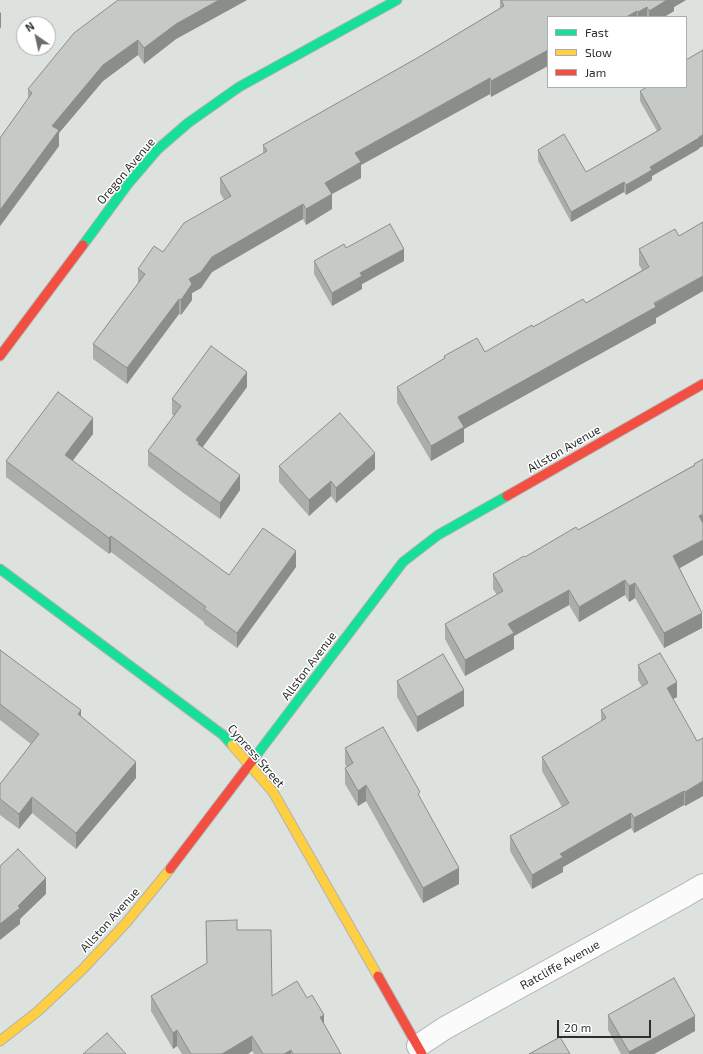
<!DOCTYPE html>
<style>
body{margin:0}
#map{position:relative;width:703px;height:1054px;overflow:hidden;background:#dee2de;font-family:"Exo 2",sans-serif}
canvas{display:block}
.legend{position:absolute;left:547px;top:16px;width:140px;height:72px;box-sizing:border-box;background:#fff;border:1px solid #abacab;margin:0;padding:5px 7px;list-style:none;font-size:12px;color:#2c2f2c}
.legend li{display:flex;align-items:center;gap:8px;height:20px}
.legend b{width:20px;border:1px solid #abacab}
.north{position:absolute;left:16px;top:16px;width:40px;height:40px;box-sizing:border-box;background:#fff;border:1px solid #abacab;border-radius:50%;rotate:326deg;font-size:11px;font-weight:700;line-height:16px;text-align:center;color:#2c2f2c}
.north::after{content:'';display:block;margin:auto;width:14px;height:18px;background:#6a6e6a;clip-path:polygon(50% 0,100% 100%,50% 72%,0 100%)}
.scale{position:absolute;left:557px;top:1020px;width:94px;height:18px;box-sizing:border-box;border:2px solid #2c2f2c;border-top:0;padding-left:5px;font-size:12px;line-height:14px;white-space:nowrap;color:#2c2f2c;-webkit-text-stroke:3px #fff;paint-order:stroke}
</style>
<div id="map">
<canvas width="703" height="1054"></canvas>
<ul class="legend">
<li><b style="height:5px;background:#16e098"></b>Fast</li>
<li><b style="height:5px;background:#ffcf43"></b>Slow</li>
<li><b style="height:5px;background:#f24e42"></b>Jam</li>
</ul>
<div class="north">N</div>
<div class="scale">20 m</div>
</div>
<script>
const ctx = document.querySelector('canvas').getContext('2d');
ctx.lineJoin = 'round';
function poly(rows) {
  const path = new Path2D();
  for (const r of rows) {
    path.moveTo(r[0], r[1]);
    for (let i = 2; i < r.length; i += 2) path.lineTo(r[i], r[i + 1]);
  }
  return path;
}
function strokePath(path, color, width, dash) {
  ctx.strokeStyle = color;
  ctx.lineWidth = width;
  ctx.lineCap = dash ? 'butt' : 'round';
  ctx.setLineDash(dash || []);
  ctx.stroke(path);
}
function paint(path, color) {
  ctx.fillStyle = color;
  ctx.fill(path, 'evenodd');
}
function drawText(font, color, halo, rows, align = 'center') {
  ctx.font = font + ' "Exo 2",sans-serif';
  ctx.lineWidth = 3;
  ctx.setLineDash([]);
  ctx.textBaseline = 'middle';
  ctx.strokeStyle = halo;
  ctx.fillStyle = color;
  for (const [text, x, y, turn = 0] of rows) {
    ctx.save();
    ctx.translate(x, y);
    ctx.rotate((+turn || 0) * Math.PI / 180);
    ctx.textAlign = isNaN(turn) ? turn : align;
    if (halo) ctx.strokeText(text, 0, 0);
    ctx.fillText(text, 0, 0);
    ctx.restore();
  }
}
const street = poly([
 [418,1046,445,1028,686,895,703,885]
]);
const fast = poly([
 [83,245,128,184,158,149,188,123,239,87,397,0],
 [0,569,223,735,232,745],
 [252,761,403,562,438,535,507,496]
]);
const slow = poly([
 [232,745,273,792,378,976],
 [0,1041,37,1012,83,969,126,923,170,869]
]);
const jam = poly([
 [0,356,83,245],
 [507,496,703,384],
 [170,869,252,761],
 [378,976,422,1054]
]);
const wall = poly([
 [118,0,247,0,176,39,144,64,138,55,103,81,59,133,59,146,0,226,0,138,28,99,28,89],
 [500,0,686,0,674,7,674,11,664,17,548,17,491,97,490,94,361,165,361,178,332,194,332,209,306,225,303,219,212,272,201,288,192,293,192,300,181,315,179,314,127,384,93,359,93,344,138,284,138,269,163,252,224,200,220,193,220,178,263,153,263,145,419,57,500,8],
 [703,50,703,146,699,148,699,149,652,176,652,180,626,195,624,192,571,222,538,161,538,150,586,172,657,131,640,101,640,91,686,87,686,60],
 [703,222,703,291,656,318,656,323,464,429,464,442,431,461,397,403,397,387,444,359,444,356,485,352,533,327,586,303,642,270,639,265,639,249,679,236],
 [346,248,404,261,362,284,362,289,332,306,314,274,314,261],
 [247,387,202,448,240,490,220,519,182,492,148,466,148,451,174,416,172,414,172,399],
 [93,434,72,461,229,575,296,567,237,648,204,624,204,622,111,552,109,554,6,477,6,461],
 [703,459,680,568,702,628,664,648,635,598,629,602,625,595,579,622,569,605,514,636,514,649,465,676,445,639,445,624,497,595,493,589,493,574,578,530,694,465,694,464],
 [279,466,375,469,336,503,331,496,309,516,279,482],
 [0,650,81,716,136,778,76,849,32,813,19,829,0,815,0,784,31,744,0,720],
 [638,665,677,697,673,699,697,741,703,738,703,796,685,806,684,805,634,833,631,828,563,867,563,872,532,889,510,851,510,836,562,807,542,771,542,757,601,721,601,710,642,687,638,680],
 [397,681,464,706,417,732,397,697],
 [345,748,420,798,459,884,423,903,366,801,358,806,345,784,345,768,347,767,345,764],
 [206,921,237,930,272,996,307,998,324,1024,341,1054,254,1054,252,1051,248,1054,182,1054,177,1046,173,1049,151,1011,151,996,207,963],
 [608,1015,695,1031,654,1054,621,1054,608,1030]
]);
const shadedWall = poly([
 [219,0,247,0,176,39,144,64,144,48,176,24],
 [667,0,686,0,674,7,674,11,664,17,649,17,649,11],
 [647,7,647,17,638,17,638,12],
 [637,11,637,17,626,17],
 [1,12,1,27,0,29,0,13],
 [138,40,138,55,103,81,59,133,59,146,0,226,0,210,52,126,103,65],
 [548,50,548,66,491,97,491,81],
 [490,78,490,94,361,165,361,178,332,194,332,209,306,225,306,209,325,183,355,153],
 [703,135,703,146,699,148,699,149,652,176,652,180,626,195,626,185,650,167],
 [624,182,624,192,571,222,571,212],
 [303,204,303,219,212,272,201,288,192,293,192,300,181,315,181,300,189,279,212,257],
 [404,249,404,261,362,284,362,289,332,306,332,293,360,273],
 [703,276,703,291,656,318,656,323,464,429,464,442,431,461,431,446,458,417],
 [179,299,179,314,127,384,127,368],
 [247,372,247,387,199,452,196,440],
 [93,418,93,434,65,471,65,455],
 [375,453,375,469,336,503,336,488],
 [240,475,240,490,220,519,220,503],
 [331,481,331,496,309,516,309,500],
 [703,514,703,529,699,516],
 [111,536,111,552,109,554,109,538],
 [703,540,703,555,673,572,673,556],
 [296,551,296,567,237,648,237,633],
 [625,580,625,595,579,622,579,607],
 [635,583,635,598,629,602,629,586],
 [569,590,569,605,514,636,514,649,465,676,465,660,508,624],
 [702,613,702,628,664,648,664,633],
 [677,682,677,697,667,702,667,688],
 [464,690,464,706,417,732,417,717],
 [81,710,81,725,78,714],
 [136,762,136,778,76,849,76,833],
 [703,781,703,796,685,806,685,792],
 [366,785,366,801,358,806,358,791],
 [684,791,684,805,634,833,634,818],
 [32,797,32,813,19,829,19,814],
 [631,813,631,828,563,867,563,872,532,889,532,875,560,854],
 [459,868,459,884,423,903,423,888],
 [46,878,46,894,20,919,20,924,0,940,0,924],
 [324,1015,324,1031,320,1017],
 [695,1016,695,1031,654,1054,629,1054,629,1052],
 [177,1030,177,1046,173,1049,173,1033],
 [252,1036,252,1051,248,1054,222,1054],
 [291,1050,291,1054,284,1054]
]);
const building = poly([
 [118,0,219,0,176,24,144,48,138,40,103,65,52,126,59,130,0,210,0,138,32,93,28,89,74,33,118,0],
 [501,0,667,0,649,11,647,7,638,12,637,11,626,17,548,17,548,50,491,81,490,78,355,153,361,162,325,183,332,194,306,209,303,204,212,257,201,272,189,279,192,284,181,300,179,299,127,368,93,344,145,274,138,269,154,246,163,252,184,223,231,196,220,178,267,151,263,145,419,57,504,6,501,0],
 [703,50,703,135,699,137,699,138,650,167,652,170,626,185,624,182,571,212,538,150,564,134,586,172,661,129,640,91,647,87,686,87,686,65,687,65,686,63,686,60,703,50],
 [703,222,703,276,654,303,656,307,458,417,464,427,431,446,397,387,445,358,444,356,477,338,485,352,532,325,533,327,583,299,586,303,649,267,639,249,675,229,679,236,703,222],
 [390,224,404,249,360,273,362,276,332,293,314,261,344,244,346,248,390,224],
 [211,346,247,372,196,440,199,442,198,444,240,475,220,503,182,476,148,451,181,406,172,399,211,346],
 [58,392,93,418,65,455,229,575,263,528,296,551,237,633,204,609,206,607,111,536,109,538,6,461,58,392],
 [340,413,375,453,336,488,331,481,309,500,279,466,340,413],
 [703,459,703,514,699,516,703,523,703,540,673,556,702,613,664,633,635,583,629,586,625,580,579,607,569,590,508,624,514,633,465,660,445,624,503,591,493,574,524,556,525,557,576,527,578,530,695,465,694,464,703,459],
 [0,650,81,710,78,714,136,762,76,833,32,797,19,814,0,799,0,784,39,734,0,704,0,650],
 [660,653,677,682,667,688,697,741,703,738,703,781,685,792,684,791,634,818,631,813,560,854,563,857,532,875,510,836,569,803,542,757,606,718,601,710,648,683,638,665,660,653],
 [443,654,464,690,417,717,397,681,443,654],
 [383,727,420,792,418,794,459,868,423,888,366,785,358,791,345,768,353,763,345,748,383,727],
 [18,849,46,878,18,906,20,908,0,924,0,866,18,849],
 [237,920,237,930,271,930,272,996,297,981,307,998,312,995,324,1015,320,1017,341,1054,293,1054,291,1050,284,1054,263,1054,252,1036,222,1054,191,1054,177,1030,173,1033,151,996,207,963,206,921,237,920],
 [674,978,695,1016,629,1052,608,1015,674,978],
 [107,1033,126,1054,83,1054,107,1033],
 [560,1037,570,1054,529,1054,560,1037]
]);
const streetNames = [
 ["Oregon Avenue",126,171,-50],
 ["Allston Avenue",564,449,-30],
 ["Allston Avenue",309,666,-53],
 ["Cypress Street",256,756,49],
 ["Allston Avenue",110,920,-48],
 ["Ratcliffe Avenue",560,965,-29]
];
strokePath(street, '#b1b4b1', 24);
strokePath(fast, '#b1b4b1', 11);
strokePath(slow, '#b1b4b1', 11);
strokePath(jam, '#b1b4b1', 11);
strokePath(street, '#fafbfa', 22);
strokePath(fast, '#16e098', 9);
strokePath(slow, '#ffcf43', 9);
strokePath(jam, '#f24e42', 9);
paint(wall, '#aaaeaa');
paint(shadedWall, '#8b8d8b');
paint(building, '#c6cac6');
strokePath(building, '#8b8d8b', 1);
drawText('12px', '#2c2f2c', '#fff', streetNames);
</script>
